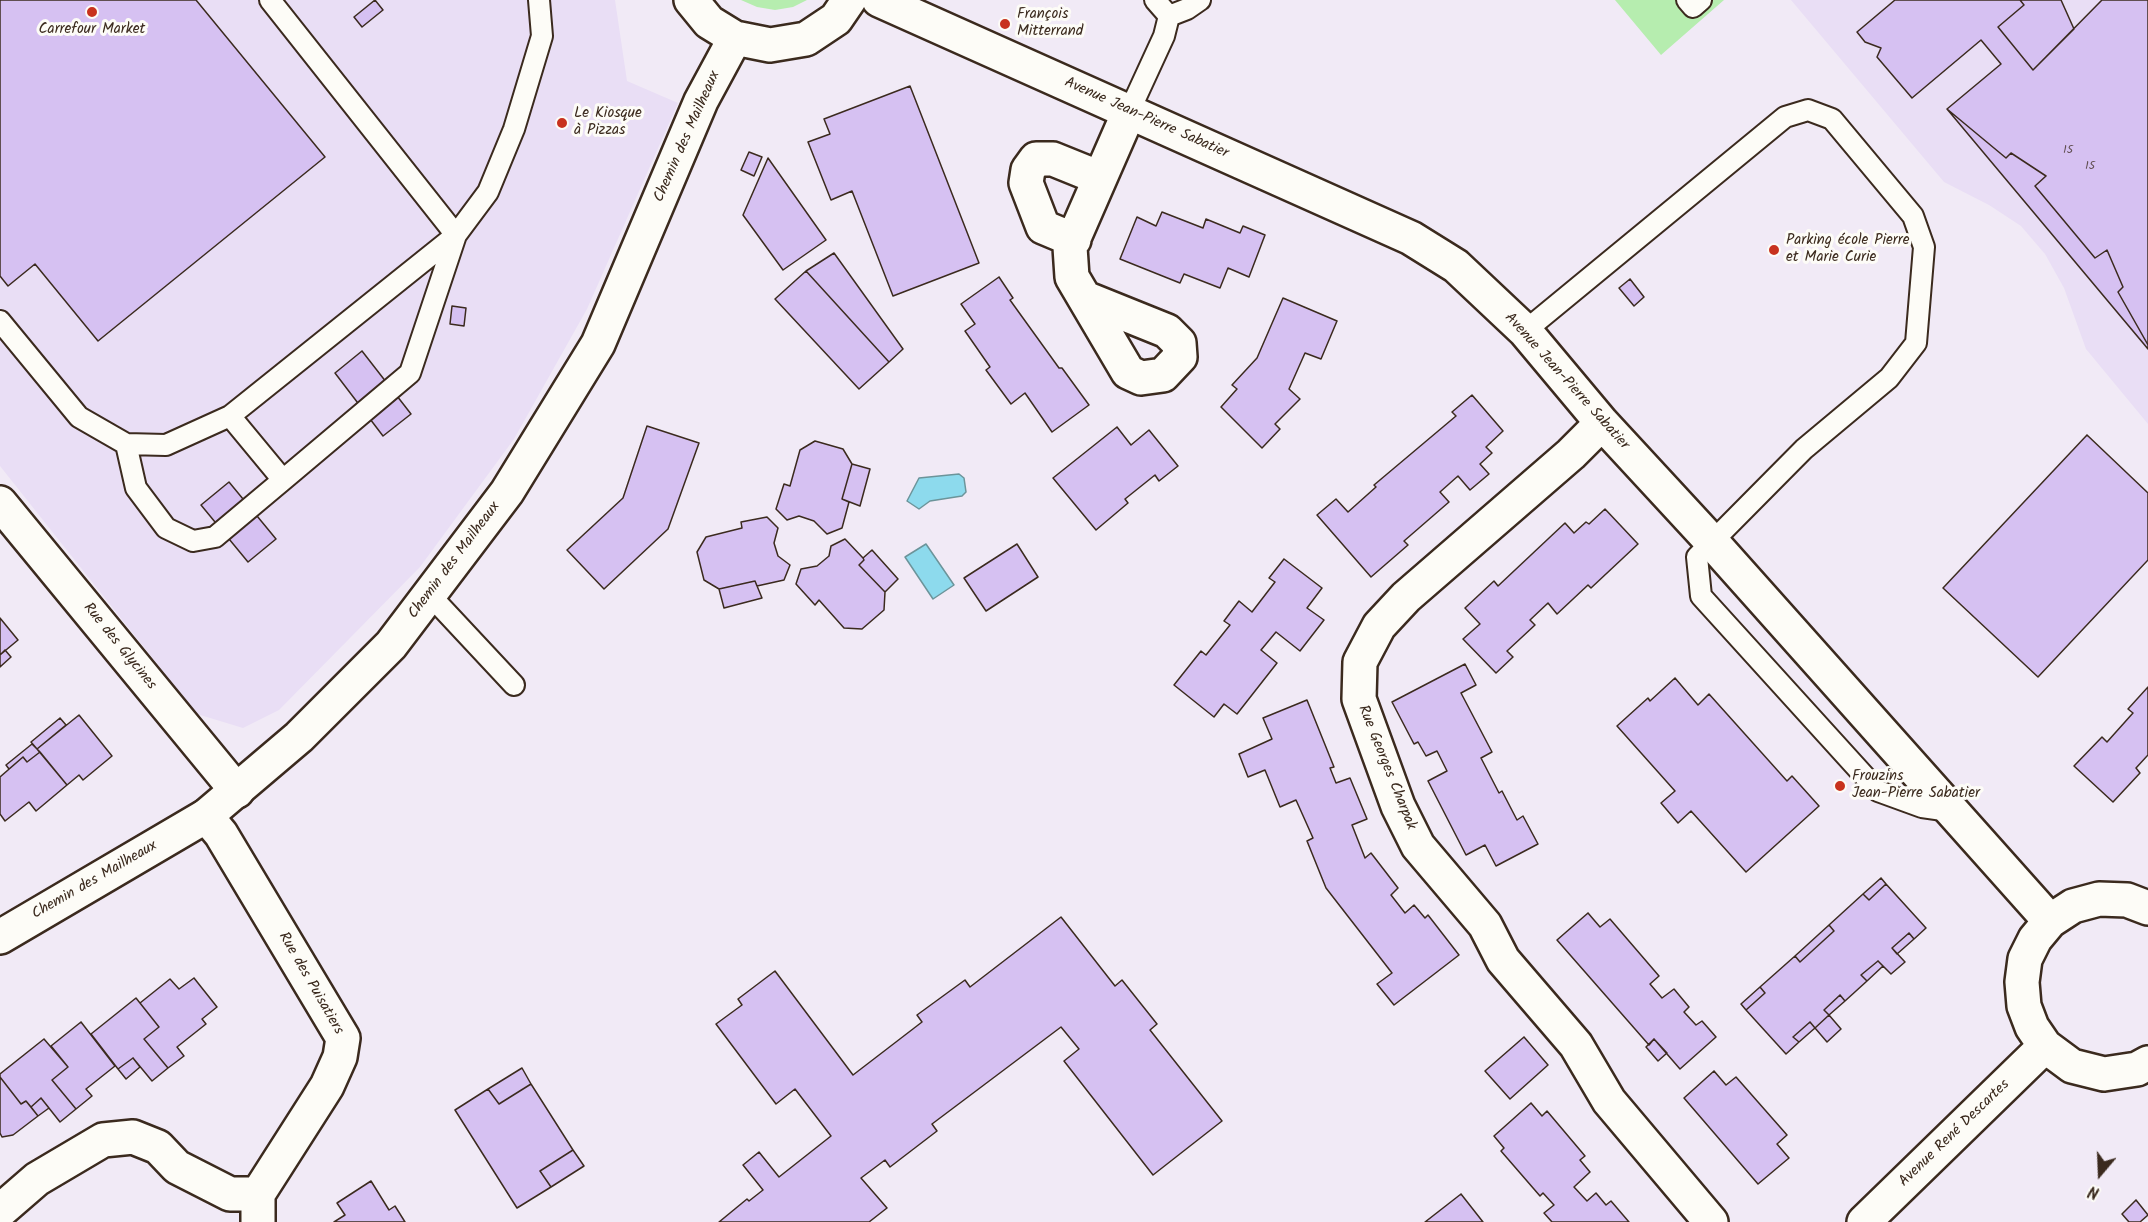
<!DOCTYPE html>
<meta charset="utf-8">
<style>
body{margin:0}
#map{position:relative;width:2148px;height:1222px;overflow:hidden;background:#f1eaf6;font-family:Kalam,sans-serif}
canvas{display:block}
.north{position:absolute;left:2070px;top:1144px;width:60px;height:60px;-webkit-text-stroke:4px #fdfcf7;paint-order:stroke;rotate:199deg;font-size:16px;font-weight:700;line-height:24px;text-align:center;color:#3b2a1e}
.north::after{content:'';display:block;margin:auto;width:21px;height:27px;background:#3b2a1e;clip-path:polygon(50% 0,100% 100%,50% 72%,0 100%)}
</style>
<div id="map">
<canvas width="2148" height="1222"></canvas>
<div class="north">N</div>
</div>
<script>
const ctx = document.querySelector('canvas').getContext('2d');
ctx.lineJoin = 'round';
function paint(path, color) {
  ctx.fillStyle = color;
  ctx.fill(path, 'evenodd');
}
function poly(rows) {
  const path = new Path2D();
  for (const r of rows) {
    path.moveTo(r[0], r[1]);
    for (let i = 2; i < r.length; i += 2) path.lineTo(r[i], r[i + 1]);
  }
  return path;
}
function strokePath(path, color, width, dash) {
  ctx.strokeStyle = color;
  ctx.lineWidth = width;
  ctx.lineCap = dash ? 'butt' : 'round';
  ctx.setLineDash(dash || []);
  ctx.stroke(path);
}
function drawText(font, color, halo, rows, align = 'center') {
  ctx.font = font + ' Kalam,sans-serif';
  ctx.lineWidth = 6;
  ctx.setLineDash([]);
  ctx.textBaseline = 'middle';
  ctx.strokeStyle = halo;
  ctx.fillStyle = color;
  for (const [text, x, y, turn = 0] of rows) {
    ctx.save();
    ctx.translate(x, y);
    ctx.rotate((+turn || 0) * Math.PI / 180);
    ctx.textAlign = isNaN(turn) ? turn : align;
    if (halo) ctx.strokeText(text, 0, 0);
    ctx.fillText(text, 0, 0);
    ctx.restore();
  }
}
const built = poly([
 [0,0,615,0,627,81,678,103,587,309,514,439,420,567,279,710,243,728,197,714,0,466],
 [1791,0,2148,0,2148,424,2086,349,2064,288,2045,254,2021,226,1989,205,1944,182]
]);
const green = poly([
 [741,0,807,0,793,7,775,10,757,7],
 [1615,0,1724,0,1661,55]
]);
const water = poly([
 [959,474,964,478,966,492,962,496,930,501,919,509,907,501,919,478,959,474],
 [926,544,954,585,933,599,905,557,926,544]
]);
const building = poly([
 [0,0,196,0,325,157,98,341,35,264,8,286,0,276,0,0],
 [375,0,383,10,362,27,354,17,375,0],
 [1895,0,2020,0,2024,5,1998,27,2033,70,2102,0,2148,0,2148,345,2118,292,2123,287,2107,250,2095,258,2035,186,2046,176,2011,153,2006,158,1947,109,2001,64,1981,40,1912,98,1877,57,1881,48,1865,42,1857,32,1895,0],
 [2020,0,2061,0,2074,29,2033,70,1998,27,2024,5,2020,0],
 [910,86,979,263,893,296,852,191,831,200,808,142,830,134,824,119,910,86],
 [1947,109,2006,158,2011,153,2046,176,2035,186,2095,258,2107,250,2123,287,2118,292,2148,345,2148,349,1947,109],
 [749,152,762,157,754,176,741,170,749,152],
 [768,158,826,240,783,270,743,215,768,158],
 [1162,212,1203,228,1206,219,1240,233,1243,226,1265,235,1249,277,1228,268,1220,288,1184,274,1180,283,1120,259,1137,217,1156,226,1162,212],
 [834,253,903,349,889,362,806,271,834,253],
 [806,271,889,362,859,389,775,299,806,271],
 [999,277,1013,298,1010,300,1059,368,1062,368,1089,405,1052,432,1025,393,1011,404,986,370,990,367,965,331,975,324,961,304,999,277],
 [1630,279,1644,297,1634,306,1619,288,1630,279],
 [1283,298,1337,321,1321,359,1305,353,1289,389,1300,399,1275,424,1280,429,1262,448,1221,407,1237,389,1232,385,1257,358,1283,298],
 [452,306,466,308,464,326,450,324,452,306],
 [362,351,411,414,383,436,335,373,362,351],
 [1472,395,1503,431,1486,447,1492,453,1480,464,1489,474,1470,490,1458,476,1440,492,1449,502,1404,541,1408,545,1371,577,1317,515,1336,499,1348,512,1376,487,1374,485,1456,416,1452,412,1472,395],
 [647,426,699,443,668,529,604,589,567,550,623,498,647,426],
 [1117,427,1131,445,1149,430,1178,466,1159,481,1155,475,1125,499,1128,503,1096,530,1053,478,1117,427],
 [2087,435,2148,493,2148,560,2038,677,1943,588,2087,435],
 [815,441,843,449,852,464,842,499,849,502,842,528,827,534,814,521,799,516,787,520,776,509,784,484,790,486,800,450,815,441],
 [852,464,870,469,860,506,842,499,852,464],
 [229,482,276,539,248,562,201,505,229,482],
 [1605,509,1638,544,1591,588,1588,585,1557,614,1548,603,1530,620,1535,625,1507,651,1513,657,1496,673,1463,639,1480,624,1465,608,1494,581,1498,586,1565,523,1574,533,1586,522,1589,524,1605,509],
 [767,517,778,528,774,543,778,556,790,565,784,580,757,586,755,581,719,589,704,580,697,552,706,537,742,528,741,522,767,517],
 [845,539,863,558,864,560,859,565,885,592,884,610,862,629,844,628,819,600,815,605,796,584,801,569,817,566,829,556,831,546,845,539],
 [1017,544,1038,577,986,611,964,578,1017,544],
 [872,550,898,579,885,592,859,565,864,560,863,558,872,550],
 [1284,559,1322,588,1307,608,1324,620,1300,651,1276,632,1261,650,1277,663,1237,714,1224,704,1214,717,1174,685,1201,651,1206,655,1230,625,1224,621,1239,601,1252,612,1275,582,1269,578,1284,559],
 [755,581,762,598,724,608,719,589,755,581],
 [0,618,18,640,0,655,0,618],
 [5,650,11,657,0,667,0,655,5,650],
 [1465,664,1476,685,1461,693,1492,752,1481,758,1499,793,1502,791,1517,820,1523,816,1538,844,1496,866,1485,845,1466,855,1428,781,1447,771,1437,751,1426,756,1418,742,1414,744,1392,702,1465,664],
 [1675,678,1698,705,1709,694,1787,781,1792,776,1819,806,1746,872,1691,811,1678,823,1661,803,1675,791,1617,726,1648,698,1650,701,1675,678],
 [2148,687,2148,755,2136,768,2140,773,2113,802,2074,766,2102,737,2107,742,2133,713,2128,709,2148,687],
 [1307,700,1334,767,1330,768,1336,783,1350,778,1367,819,1352,825,1365,858,1371,853,1398,888,1391,895,1405,913,1414,905,1425,918,1428,915,1459,955,1394,1005,1377,984,1392,973,1326,888,1307,841,1313,838,1296,800,1280,807,1265,770,1248,777,1239,754,1272,739,1263,718,1307,700],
 [79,715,112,756,83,780,79,775,67,785,37,749,79,715],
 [60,718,66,725,37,749,31,742,60,718],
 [32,744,40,752,27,762,23,757,9,769,6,765,32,744],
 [40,752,67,785,36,811,29,802,5,821,0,814,0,777,23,757,27,762,40,752],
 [1881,878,1886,884,1869,900,1863,894,1881,878],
 [1886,884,1926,928,1914,939,1909,933,1892,948,1905,962,1891,974,1878,961,1861,975,1867,981,1845,1001,1840,995,1824,1010,1829,1015,1815,1028,1810,1022,1793,1037,1799,1042,1786,1054,1746,1010,1765,993,1760,987,1795,956,1800,962,1834,931,1829,925,1863,894,1869,900,1886,884],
 [1588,913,1600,927,1610,919,1659,976,1650,984,1662,998,1674,989,1689,1007,1684,1012,1696,1025,1702,1021,1716,1037,1680,1069,1654,1039,1649,1045,1557,940,1588,913],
 [1061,917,1115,986,1122,980,1157,1024,1150,1030,1222,1121,1153,1175,1064,1061,1079,1049,1061,1027,932,1124,937,1131,890,1167,885,1160,861,1178,887,1208,869,1222,719,1222,747,1199,749,1201,763,1190,743,1165,759,1152,779,1177,831,1136,795,1089,776,1104,716,1024,742,1005,738,999,775,971,853,1075,922,1022,917,1015,965,980,970,987,1061,917],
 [1829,925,1834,931,1800,962,1795,956,1829,925],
 [1909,933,1914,939,1897,954,1892,948,1909,933],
 [1878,961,1883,966,1867,981,1861,975,1878,961],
 [194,978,217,1007,202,1019,206,1024,177,1047,184,1056,168,1068,144,1039,159,1027,140,1003,170,979,179,989,194,978],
 [1760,987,1765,993,1746,1010,1741,1004,1760,987],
 [1840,995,1845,1001,1829,1015,1824,1010,1840,995],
 [136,998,159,1027,144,1039,168,1068,152,1081,133,1058,118,1069,91,1034,136,998],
 [1829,1015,1841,1029,1827,1042,1815,1028,1829,1015],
 [81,1022,115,1066,86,1089,92,1096,76,1109,52,1080,68,1067,51,1046,81,1022],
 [1810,1022,1815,1028,1799,1042,1793,1037,1810,1022],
 [1524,1037,1548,1065,1510,1099,1485,1071,1524,1037],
 [44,1039,68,1067,52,1080,76,1109,60,1122,41,1098,31,1107,26,1101,21,1104,0,1077,0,1074,44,1039],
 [1654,1039,1667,1053,1658,1061,1646,1047,1654,1039],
 [133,1058,140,1067,126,1079,118,1069,133,1058],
 [522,1068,531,1084,499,1104,488,1089,522,1068],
 [1714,1071,1726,1085,1736,1077,1787,1135,1777,1144,1789,1158,1758,1184,1684,1098,1714,1071],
 [0,1077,21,1104,26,1101,38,1116,13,1135,2,1137,0,1133,0,1077],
 [531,1084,573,1150,540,1171,551,1187,517,1208,455,1110,488,1089,499,1104,531,1084],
 [41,1098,49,1108,38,1116,31,1107,41,1098],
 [1531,1103,1542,1116,1547,1111,1585,1156,1580,1160,1590,1172,1574,1187,1587,1201,1596,1193,1606,1205,1611,1201,1629,1222,1552,1222,1544,1213,1554,1205,1543,1193,1540,1196,1501,1151,1504,1148,1494,1136,1531,1103],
 [573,1150,584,1166,551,1187,540,1171,573,1150],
 [371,1181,389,1210,395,1206,405,1222,334,1222,345,1215,337,1203,371,1181],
 [1461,1194,1483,1222,1425,1222,1461,1194],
 [2136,1200,2148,1215,2140,1222,2129,1222,2122,1214,2136,1200]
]);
const lane = poly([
 [1687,0,1693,7,1701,0],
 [1169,16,1187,9,1200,0],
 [1129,112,1164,36,1169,16,1155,0],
 [0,321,79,417,126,444,166,445,230,416,456,235,488,192,514,129,542,36,539,0],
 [1525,331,1785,117,1808,110,1832,119,1913,216,1924,247,1916,343,1889,378,1804,449,1697,557,1701,596,1878,791,1922,807,1950,811],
 [230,416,283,480,410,373,456,235,270,0],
 [126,444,136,488,166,528,193,541,215,537,283,480],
 [429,594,514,685]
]);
const street = poly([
 [879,0,1411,238,1456,266,1525,331,1602,423,1711,541,2050,921],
 [1074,240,1043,227,1026,183,1028,170,1036,159,1053,159,1100,178],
 [1085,298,1167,331,1179,343,1180,357,1163,375,1141,378,1128,372,1072,277,1070,247,1129,112],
 [1602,423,1571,454,1406,597,1379,626,1360,662,1359,699,1398,806,1418,846,1485,925,1503,960,1576,1045,1609,1101,1711,1222],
 [0,503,237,791],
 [206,816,221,834,343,1038,340,1057,327,1086,258,1194,258,1222],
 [2148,908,2127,900,2099,899,2073,906,2050,921,2035,939,2025,959,2022,982,2024,1006,2032,1027,2045,1046,2072,1066,2104,1074,2137,1069,2148,1063],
 [0,1211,37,1179,103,1140,133,1137,158,1147,177,1167,230,1194,258,1194],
 [1864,1222,2045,1046]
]);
const secondary = poly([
 [691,0,709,22,735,38,770,45,806,39,836,19,849,0],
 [0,937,206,816,299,737,391,645,507,492,598,344,701,101,735,38]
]);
const markers = [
 [92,12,6,"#c8321e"],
 [1005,24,6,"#c8321e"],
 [562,123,6,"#c8321e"],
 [1774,250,6,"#c8321e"],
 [1840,786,6,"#c8321e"]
];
const numberNames = [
 ["15",2068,151],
 ["15",2090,167]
];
const poiNames = [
 ["François",1017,15],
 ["Mitterrand",1017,32],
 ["Carrefour Market",92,30,"center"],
 ["Le Kiosque",574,114],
 ["à Pizzas",574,131],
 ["Parking école Pierre",1786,241],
 ["et Marie Curie",1786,258],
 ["Frouzins",1852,777],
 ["Jean-Pierre Sabatier",1852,794]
];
const streetNames = [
 ["Avenue Jean-Pierre Sabatier",1146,119,24],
 ["Chemin des Mailheaux",688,137,-66],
 ["Avenue Jean-Pierre Sabatier",1566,382,48],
 ["Chemin des Mailheaux",455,561,-53],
 ["Rue des Glycines",119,647,51],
 ["Rue Georges Charpak",1386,768,68],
 ["Chemin des Mailheaux",95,881,-30],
 ["Rue des Puisatiers",310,984,60],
 ["Avenue René Descartes",1955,1134,-44]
];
paint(built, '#e9def5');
paint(green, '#b6edaf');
paint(water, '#8ddaed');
strokePath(water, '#6c949a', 1.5);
paint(building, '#d6c1f2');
strokePath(building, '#3b2a1e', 1.5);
strokePath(lane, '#3b2a1e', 24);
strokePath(street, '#3b2a1e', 38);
strokePath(secondary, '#3b2a1e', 38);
strokePath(lane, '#fdfcf7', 20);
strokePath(street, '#fdfcf7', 33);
strokePath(secondary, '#fdfcf7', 33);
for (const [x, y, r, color] of markers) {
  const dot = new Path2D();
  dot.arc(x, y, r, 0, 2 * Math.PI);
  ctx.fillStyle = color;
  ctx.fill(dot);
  strokePath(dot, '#fdfcf7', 2);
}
drawText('12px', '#625053', null, numberNames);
drawText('15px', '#3b2a1e', '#fdfcf7', poiNames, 'left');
drawText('15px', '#3b2a1e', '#fdfcf7', streetNames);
</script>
